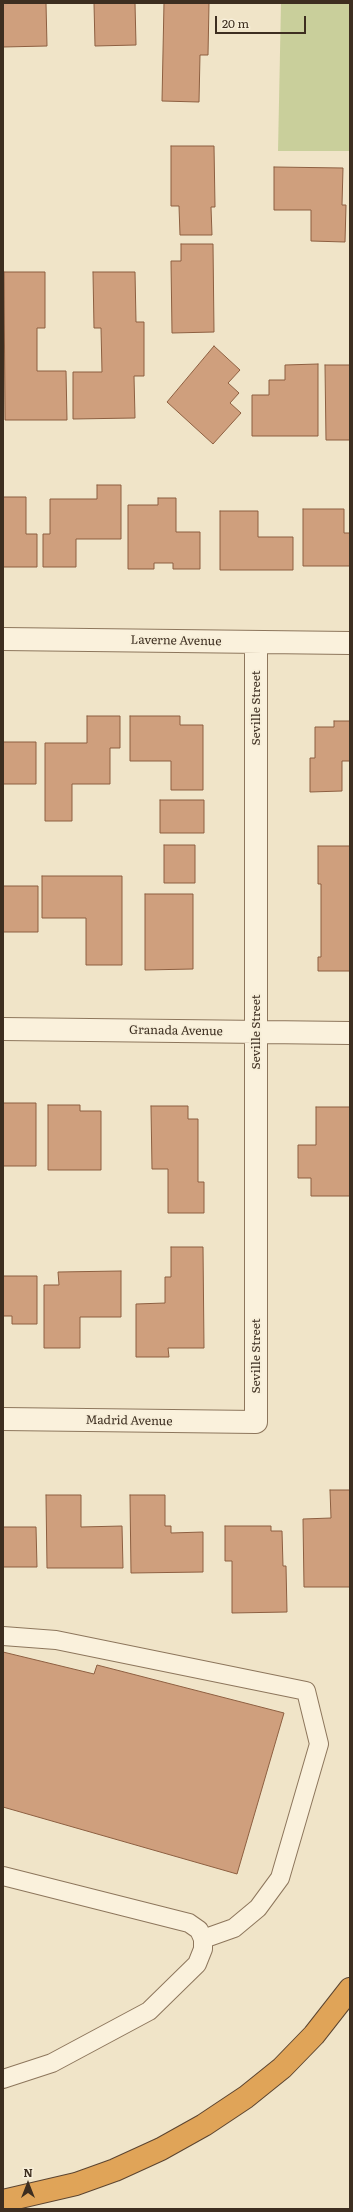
<!DOCTYPE html>
<style>
body{margin:0}
#map{position:relative;width:353px;height:2212px;overflow:hidden;background:#f0e4c8;font-family:Literata,serif}
canvas{display:block}
.frame{position:absolute;inset:0;border:4px solid #3d2e20;pointer-events:none}
.north{position:absolute;left:8px;top:2164px;width:40px;height:40px;-webkit-text-stroke:3px #f7eed8;paint-order:stroke;rotate:0deg;font-size:11px;font-weight:700;line-height:16px;text-align:center;color:#3d2e20}
.north::after{content:'';display:block;margin:auto;width:14px;height:18px;background:#3d2e20;clip-path:polygon(50% 0,100% 100%,50% 72%,0 100%)}
.scale{position:absolute;left:215px;top:16px;width:91px;height:18px;box-sizing:border-box;border:2px solid #3d2e20;border-top:0;padding-left:5px;font-size:12px;line-height:14px;white-space:nowrap;color:#3d2e20;-webkit-text-stroke:3px #f7eed8;paint-order:stroke}
</style>
<div id="map">
<canvas width="353" height="2212"></canvas>
<div class="frame"></div>
<div class="north">N</div>
<div class="scale">20 m</div>
</div>
<script>
const ctx = document.querySelector('canvas').getContext('2d');
ctx.lineJoin = 'round';
function paint(path, color) {
  ctx.fillStyle = color;
  ctx.fill(path, 'evenodd');
}
function poly(rows) {
  const path = new Path2D();
  for (const r of rows) {
    path.moveTo(r[0], r[1]);
    for (let i = 2; i < r.length; i += 2) path.lineTo(r[i], r[i + 1]);
  }
  return path;
}
function strokePath(path, color, width, dash) {
  ctx.strokeStyle = color;
  ctx.lineWidth = width;
  ctx.lineCap = dash ? 'butt' : 'round';
  ctx.setLineDash(dash || []);
  ctx.stroke(path);
}
function drawText(font, color, halo, rows, align = 'center') {
  ctx.font = font + ' Literata,serif';
  ctx.lineWidth = 3.5;
  ctx.setLineDash([]);
  ctx.textBaseline = 'middle';
  ctx.strokeStyle = halo;
  ctx.fillStyle = color;
  for (const [text, x, y, turn = 0] of rows) {
    ctx.save();
    ctx.translate(x, y);
    ctx.rotate((+turn || 0) * Math.PI / 180);
    ctx.textAlign = isNaN(turn) ? turn : align;
    if (halo) ctx.strokeText(text, 0, 0);
    ctx.fillText(text, 0, 0);
    ctx.restore();
  }
}
const green = poly([
 [281,3,350,3,350,151,278,151]
]);
const building = poly([
 [3,3,46,3,47,46,3,47,3,3],
 [94,3,135,3,136,45,95,46,94,3],
 [164,3,209,3,208,55,200,55,199,102,162,101,164,3],
 [171,146,214,146,215,207,211,207,212,235,180,235,179,206,171,206,171,146],
 [274,167,343,168,342,205,346,205,345,242,311,241,311,210,274,210,274,167],
 [181,244,213,244,214,332,172,333,171,261,181,261,181,244],
 [4,272,45,272,45,328,37,328,37,371,66,371,67,420,5,420,4,272],
 [93,272,135,272,136,322,144,322,144,376,134,376,135,418,73,419,73,372,102,372,101,328,94,328,93,272],
 [214,346,240,370,228,383,239,393,230,403,241,413,213,444,167,402,214,346],
 [318,364,318,436,252,436,252,395,269,395,269,380,285,380,285,365,318,364],
 [325,365,350,365,350,440,326,440,325,365],
 [97,485,121,485,121,539,76,539,76,567,43,567,43,534,50,534,50,499,97,499,97,485],
 [3,497,26,497,26,534,37,534,37,567,3,567,3,497],
 [158,498,176,498,176,532,200,532,200,569,173,569,173,563,154,563,154,569,128,569,128,505,158,505,158,498],
 [303,509,344,509,344,533,350,533,350,566,303,566,303,509],
 [220,511,258,511,258,537,293,537,293,570,220,570,220,511],
 [87,716,120,716,120,748,110,748,110,784,72,784,72,821,45,821,45,743,87,743,87,716],
 [130,716,180,716,180,725,203,725,203,790,171,790,171,761,130,761,130,716],
 [334,721,350,721,350,761,342,761,342,791,310,792,310,758,315,758,315,727,334,727,334,721],
 [3,742,36,742,36,784,3,784,3,742],
 [160,800,204,800,204,833,160,833,160,800],
 [164,845,195,845,195,883,164,883,164,845],
 [318,846,350,846,350,971,318,971,318,957,321,957,321,884,318,884,318,846],
 [42,876,122,876,122,965,86,965,86,918,42,918,42,876],
 [3,886,38,886,38,932,3,932,3,886],
 [145,894,193,894,193,969,145,970,145,894],
 [3,1103,36,1103,36,1166,3,1166,3,1103],
 [48,1105,80,1105,80,1111,101,1111,101,1170,48,1170,48,1105],
 [151,1106,188,1106,188,1119,198,1119,198,1182,204,1182,204,1213,168,1213,168,1169,152,1169,151,1106],
 [316,1107,350,1107,350,1196,311,1196,311,1178,298,1178,298,1145,316,1145,316,1107],
 [171,1247,203,1247,204,1348,168,1348,169,1357,136,1357,136,1304,165,1303,165,1277,171,1277,171,1247],
 [121,1271,121,1317,80,1317,80,1348,44,1348,44,1285,59,1285,58,1272,121,1271],
 [3,1276,37,1276,37,1324,12,1324,12,1316,3,1316,3,1276],
 [330,1490,350,1490,350,1587,304,1587,303,1519,331,1518,330,1490],
 [46,1495,81,1495,81,1527,122,1526,123,1568,47,1568,46,1495],
 [130,1495,165,1495,165,1526,171,1526,171,1533,203,1532,203,1572,131,1573,130,1495],
 [225,1526,271,1526,271,1531,282,1531,283,1566,286,1566,287,1612,232,1613,232,1561,225,1561,225,1526],
 [3,1527,36,1527,37,1567,3,1567,3,1527],
 [3,1652,94,1674,97,1665,284,1713,237,1874,3,1807,3,1652]
]);
const lane = poly([
 [3,1636,56,1640,306,1691,319,1744,280,1878,258,1908,234,1928,203,1939],
 [3,1876,189,1923,199,1930,203,1939,203,1949,197,1964,149,2011,52,2063,3,2079]
]);
const street = poly([
 [3,639,350,643],
 [3,1029,350,1033],
 [3,1419,256,1422,256,642]
]);
const highway = poly([
 [3,2201,76,2184,115,2170,161,2149,204,2125,246,2097,282,2068,314,2035,350,1989]
]);
const streetNames = [
 ["Laverne Avenue",176,641,1],
 ["Seville Street",256,708,-90],
 ["Granada Avenue",176,1031,1],
 ["Seville Street",256,1032,-90],
 ["Seville Street",256,1356,-90],
 ["Madrid Avenue",129,1421,1]
];
paint(green, '#c9cf9b');
paint(building, '#cf9f7d');
strokePath(building, '#8d5f41', 1);
strokePath(lane, '#8d765c', 20);
strokePath(street, '#8d765c', 24);
strokePath(highway, '#5b4430', 24);
strokePath(lane, '#faf1dc', 18);
strokePath(street, '#faf1dc', 22);
strokePath(highway, '#e0a458', 22);
drawText('12px', '#3d2e20', '#f7eed8', streetNames);
</script>
